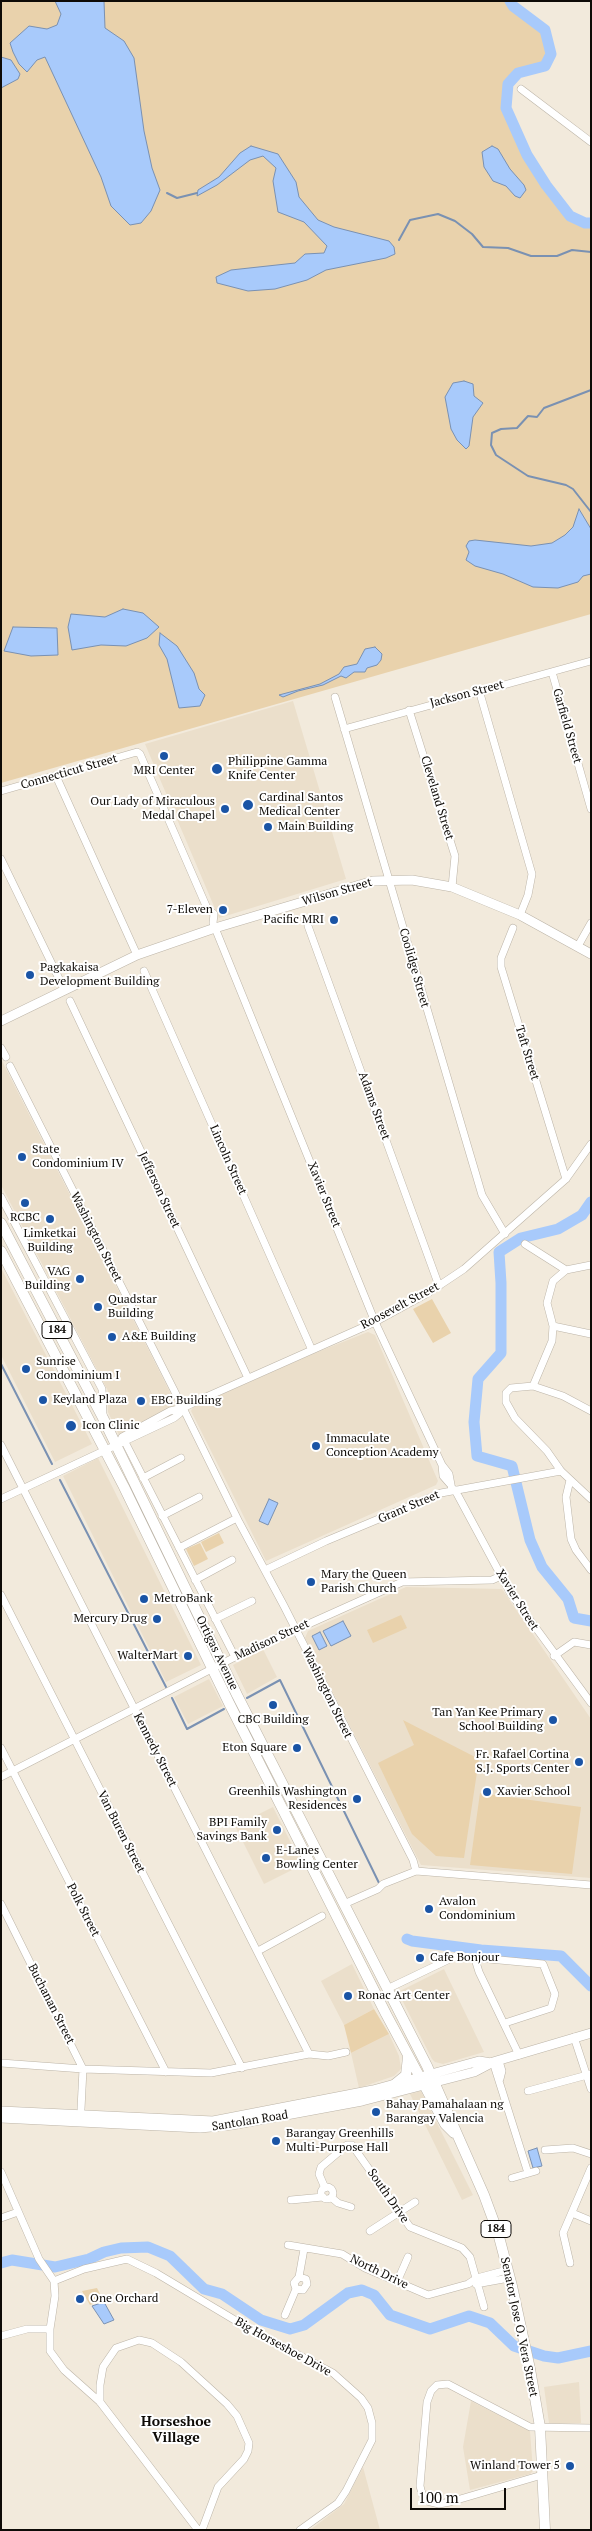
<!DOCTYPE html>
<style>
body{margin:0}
#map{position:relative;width:592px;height:2531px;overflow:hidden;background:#f2eadc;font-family:"PT Serif",serif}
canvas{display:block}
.frame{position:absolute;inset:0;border:2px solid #0e0b07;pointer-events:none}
.scale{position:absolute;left:410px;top:2488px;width:96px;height:22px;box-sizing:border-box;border:2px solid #0e0b07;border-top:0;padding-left:6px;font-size:15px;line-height:18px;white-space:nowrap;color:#0e0b07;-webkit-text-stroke:4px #fff;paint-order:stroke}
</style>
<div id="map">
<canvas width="592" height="2531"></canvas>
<div class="frame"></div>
<div class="scale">100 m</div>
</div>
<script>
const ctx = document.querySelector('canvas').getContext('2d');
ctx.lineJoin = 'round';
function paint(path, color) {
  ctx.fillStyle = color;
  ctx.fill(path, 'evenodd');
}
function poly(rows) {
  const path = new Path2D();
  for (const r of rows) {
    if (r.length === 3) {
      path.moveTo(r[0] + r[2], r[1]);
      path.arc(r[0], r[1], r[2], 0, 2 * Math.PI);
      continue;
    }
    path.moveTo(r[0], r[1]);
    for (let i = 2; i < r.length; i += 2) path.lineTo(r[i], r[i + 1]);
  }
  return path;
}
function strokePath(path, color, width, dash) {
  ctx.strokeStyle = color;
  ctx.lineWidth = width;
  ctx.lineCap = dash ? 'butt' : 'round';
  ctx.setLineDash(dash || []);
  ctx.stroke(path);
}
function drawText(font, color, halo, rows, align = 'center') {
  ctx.font = font + ' "PT Serif",serif';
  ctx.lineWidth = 4;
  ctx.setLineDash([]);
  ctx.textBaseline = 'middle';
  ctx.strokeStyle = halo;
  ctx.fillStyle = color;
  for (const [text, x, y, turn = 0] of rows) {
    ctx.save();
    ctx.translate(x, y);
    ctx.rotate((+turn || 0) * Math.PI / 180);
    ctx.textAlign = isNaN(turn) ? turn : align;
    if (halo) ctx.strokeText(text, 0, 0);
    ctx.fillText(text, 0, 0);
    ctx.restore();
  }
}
const built = poly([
 [293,701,346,879,219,918,145,744],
 [1,1059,177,1406,119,1435,108,1412,108,1391,1,1185],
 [1,1268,92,1444,55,1462,1,1355],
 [368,1332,375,1335,438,1481,436,1485,266,1561,191,1411,193,1407,315,1353],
 [98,1458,201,1665,166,1682,63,1476],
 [406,1587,502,1589,591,1719,591,1878,421,1865,305,1638,308,1631],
 [263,1649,277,1677,247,1694,233,1665],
 [209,1679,223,1706,188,1724,174,1697],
 [273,1807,302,1865,264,1884,235,1826],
 [352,1964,374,2009,344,2025,321,1981],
 [444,1969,484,2052,443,2064,435,2062,432,2059,398,1992],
 [389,2034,399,2056,401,2069,394,2076,359,2088,351,2053],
 [421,2091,473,2195,462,2200,410,2094],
 [579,2382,581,2423,549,2423,544,2387],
 [471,2401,530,2431,533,2471,530,2474,470,2490,463,2447],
 [363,2467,380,2530,310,2530,344,2504]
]);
const green = poly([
 [1,1,510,1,513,6,545,30,551,54,545,66,526,72,508,84,506,108,527,155,546,185,570,216,585,223,591,223,591,614,1,783],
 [432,1299,451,1333,433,1343,413,1309],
 [219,1533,224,1543,206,1552,201,1542],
 [200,1543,208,1559,194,1566,186,1549],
 [401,1615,407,1628,373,1643,367,1630],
 [403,1720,479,1759,464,1858,436,1856,412,1834,378,1763,414,1745],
 [480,1793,581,1807,572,1874,470,1865],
 [374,2009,389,2034,351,2053,344,2025],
 [97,2288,103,2300,90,2305,82,2291]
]);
const water = poly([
 [55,1,104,1,105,28,124,41,134,58,144,131,152,168,160,190,151,211,141,223,130,225,111,206,101,177,45,57,37,60,27,72,19,64,13,52,10,43,29,26,47,29,57,25,61,14,55,1],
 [1,57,11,60,20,74,18,79,1,88,1,57],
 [251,146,278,154,296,182,299,197,318,220,334,227,389,241,394,247,395,254,386,258,326,270,307,280,275,289,248,291,217,283,216,277,231,270,295,263,305,254,324,253,327,246,304,222,278,212,273,181,276,168,263,156,250,160,217,185,197,196,198,190,219,177,240,153,251,146],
 [492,146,498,149,510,169,524,185,526,190,520,198,515,196,506,186,493,181,484,167,482,152,492,146],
 [464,381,473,384,474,396,483,403,473,417,469,446,466,449,457,440,451,429,445,397,453,383,464,381],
 [579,509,591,529,591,574,583,576,578,582,558,588,533,587,503,574,475,566,466,560,469,552,466,546,469,541,475,540,531,546,552,543,565,535,573,527,579,509],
 [123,609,143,613,159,627,147,638,126,646,101,645,72,650,68,627,71,614,105,617,123,609],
 [13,627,57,628,58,655,31,656,4,651,13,627],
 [160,633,177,646,194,673,199,689,205,695,200,706,179,708,167,659,159,645,160,633],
 [375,647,382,654,381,660,377,665,367,668,365,672,354,672,346,678,341,676,323,685,298,691,283,697,279,695,320,684,339,674,344,667,357,664,365,649,375,647],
 [269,1499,278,1503,268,1525,259,1521,269,1499],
 [343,1621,351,1636,331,1646,323,1631,343,1621],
 [320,1632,327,1646,319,1650,312,1636,320,1632],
 [537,2148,542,2166,533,2168,528,2151,537,2148],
 [104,2302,114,2320,104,2324,92,2306,104,2302]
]);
const stream = poly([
 [167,193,177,198,197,193],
 [399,240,410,220,438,214,455,221,472,234,483,247,508,248,531,256,557,256,572,250,591,252],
 [591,390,544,408,537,417,528,416,517,428,501,429,492,433,491,445,496,455,528,476,566,485,573,489,591,512],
 [1,1364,52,1464],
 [60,1480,166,1687],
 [172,1698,187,1729,224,1709],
 [247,1698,280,1680,380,1885]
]);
const river = poly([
 [510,1,513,6,545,30,551,54,545,66,518,73,508,84,506,108,527,155,546,185,570,216,585,223,591,223],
 [591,1202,582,1215,558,1229,521,1238,499,1252,501,1283,501,1353,478,1379,474,1422,477,1456,512,1466,530,1540,542,1567,568,1599,574,1618,591,1621],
 [407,1939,412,1941,481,1950,561,1956,591,1986],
 [1,2263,12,2260,55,2267,89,2259,104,2252,121,2248,148,2247,170,2256,204,2289,222,2294,261,2320,290,2329,304,2325,348,2293,362,2290,374,2295,390,2315,430,2329,469,2316,490,2323,514,2346,544,2356,558,2358,591,2351]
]);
const street = poly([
 [521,89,591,142],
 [552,672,591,809],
 [479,690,532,874,528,895,520,915],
 [335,697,482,1195,505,1234],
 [409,710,455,856,452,887],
 [344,729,591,661],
 [56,776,137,955],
 [1,791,137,752,140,754,207,908,214,914,213,923,375,1322,442,1465,449,1474,452,1490],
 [1,859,64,989],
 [308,926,439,1286],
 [513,928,501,958,501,967,566,1179],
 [578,946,591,923],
 [144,971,311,1348],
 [70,1001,248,1378],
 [1,1048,6,1057],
 [10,1066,183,1408,170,1411,122,1437,120,1442],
 [1,1197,102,1389,103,1415],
 [525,1244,566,1270],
 [553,1326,591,1334],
 [533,1386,552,1341,553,1326,547,1303,553,1281,566,1270,591,1265],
 [183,1408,239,1522,284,1606,413,1860,416,1871],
 [591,1411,563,1396,533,1386,511,1388,506,1393,506,1402,515,1418,547,1451,561,1471,591,1499],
 [125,1442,235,1657],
 [1,1445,309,2054],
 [442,1465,443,1476,450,1484],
 [143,1478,181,1458],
 [570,1480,566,1497,571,1539,576,1550,591,1570],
 [455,1490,511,1594,591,1703],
 [1,1499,174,1418,179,1414,183,1408,195,1402,375,1322,428,1293,464,1269,566,1179,591,1144],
 [162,1516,199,1497],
 [179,1548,237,1518],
 [265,1570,326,1541,441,1493,561,1471],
 [195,1580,232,1560],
 [1,1595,242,2068],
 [215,1619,252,1601],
 [554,1656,574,1642,591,1645],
 [1,1748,166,2072],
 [1,1777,235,1657,402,1582,492,1580,501,1576],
 [1,1904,83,2069,81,2109],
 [344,1904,378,1889,383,1884,416,1871,591,1885],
 [258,1951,322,1916],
 [475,1959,479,1972,519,2055],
 [387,1989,456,1956,543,1964,555,1994,551,2008,505,2023],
 [574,2037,591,2089],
 [499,2061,502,2071,500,2079],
 [493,2062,528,2173],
 [1,2063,83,2069,211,2073,309,2054,328,2056,346,2052],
 [528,2091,591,2074],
 [545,2150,573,2148,591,2154],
 [1,2172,39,2259,54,2281,55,2296,50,2329,50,2351,64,2370,100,2402,198,2530],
 [512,2178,536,2171],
 [327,2193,6],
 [325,2188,319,2174,321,2167,347,2145,352,2145,410,2227,462,2248,470,2257,484,2307],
 [332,2198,338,2203,351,2207],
 [291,2200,323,2197],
 [572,2213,591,2221],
 [1,2218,18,2212],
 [370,2231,415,2202],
 [288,2245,342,2254,365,2268,428,2295,468,2284,477,2278,507,2270],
 [570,2263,563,2233,591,2168],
 [299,2277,306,2279,307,2284,303,2290,296,2289,294,2283,299,2277,304,2249],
 [54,2281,84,2269,127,2259,156,2273,253,2331,333,2373,361,2398,368,2408,372,2423,372,2440,346,2491,338,2503,300,2530],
 [397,2282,408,2257],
 [476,2284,509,2278],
 [285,2315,296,2289],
 [1,2336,27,2329,50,2329],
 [100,2402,100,2385,103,2367,116,2348,139,2340,152,2343,181,2362,227,2404,237,2416,249,2443,248,2451,244,2459,218,2487,202,2530],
 [542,2475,450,2502,439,2504,427,2501,422,2494,420,2486,427,2402,431,2391,437,2385,448,2384,530,2427,591,2428]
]);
const secondary = poly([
 [1,1021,137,955,215,928,373,881,412,880,452,887,520,915,591,954],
 [1,2111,213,2121,373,2090,479,2061,491,2063],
 [1,2118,200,2128,232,2125,362,2101,474,2072,493,2062,591,2033]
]);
const primary = poly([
 [1,1223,103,1418,237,1695,427,2066,484,2195,498,2233,512,2286,530,2369,540,2427,545,2530],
 [1,1251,124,1487,229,1703,386,2014,445,2124,454,2133],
 [395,2084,406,2075,408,2057]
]);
const markers = [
 [164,756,5,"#1a54a5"],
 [217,769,6,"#1a54a5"],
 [248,805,6,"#1a54a5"],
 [225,809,5,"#1a54a5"],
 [268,827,5,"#1a54a5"],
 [223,910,5,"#1a54a5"],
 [334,920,5,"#1a54a5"],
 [30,975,5,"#1a54a5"],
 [22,1157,5,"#1a54a5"],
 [25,1203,5,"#1a54a5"],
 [50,1219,5,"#1a54a5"],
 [80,1279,5,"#1a54a5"],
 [98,1307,5,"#1a54a5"],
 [112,1337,5,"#1a54a5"],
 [26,1369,5,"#1a54a5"],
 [43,1400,5,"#1a54a5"],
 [141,1401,5,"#1a54a5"],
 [71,1426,6,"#1a54a5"],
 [316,1446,5,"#1a54a5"],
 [311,1582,5,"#1a54a5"],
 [144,1599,5,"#1a54a5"],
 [157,1619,5,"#1a54a5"],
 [188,1656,5,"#1a54a5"],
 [273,1705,5,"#1a54a5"],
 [553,1720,5,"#1a54a5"],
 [297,1748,5,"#1a54a5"],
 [579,1762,5,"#1a54a5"],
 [487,1792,5,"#1a54a5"],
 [357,1799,5,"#1a54a5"],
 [277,1830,5,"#1a54a5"],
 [266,1858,5,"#1a54a5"],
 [429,1909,5,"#1a54a5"],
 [420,1958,5,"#1a54a5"],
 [348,1996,5,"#1a54a5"],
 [376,2112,5,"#1a54a5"],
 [276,2141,5,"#1a54a5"],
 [80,2299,5,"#1a54a5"],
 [570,2466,5,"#1a54a5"]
];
const shields = [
 [57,1330,30],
 [496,2229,30]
];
const shieldNames = [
 ["184",57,1330],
 ["184",496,2229]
];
const streetNames = [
 ["Jackson Street",467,694,-15],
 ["Garfield Street",567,726,74],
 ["Connecticut Street",69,772,-16],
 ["Cleveland Street",437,798,73],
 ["Wilson Street",337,892,-16],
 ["Coolidge Street",414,968,74],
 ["Taft Street",527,1053,73],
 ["Adams Street",374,1106,70],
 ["Lincoln Street",228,1160,66],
 ["Jefferson Street",159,1190,65],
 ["Xavier Street",324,1195,68],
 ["Washington Street",96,1237,63],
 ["Roosevelt Street",400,1306,-28],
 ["Grant Street",409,1507,-23],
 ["Xavier Street",517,1600,58],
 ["Madison Street",272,1640,-25],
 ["Ortigas Avenue",217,1653,64],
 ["Washington Street",327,1693,64],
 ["Kennedy Street",155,1750,63],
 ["Van Buren Street",121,1832,63],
 ["Polk Street",83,1910,63],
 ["Buchanan Street",51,2004,63],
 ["Santolan Road",250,2121,-9],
 ["South Drive",388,2196,55],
 ["North Drive",379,2272,26],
 ["Senator Jose O. Vera Street",519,2327,78],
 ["Big Horseshoe Drive",283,2347,29]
];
const poiNames = [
 ["Philippine Gamma",228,762],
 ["Knife Center",228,776],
 ["MRI Center",164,771,"center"],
 ["Cardinal Santos",259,798],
 ["Medical Center",259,812],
 ["Our Lady of Miraculous",215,802,"right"],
 ["Medal Chapel",215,816,"right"],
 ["Main Building",278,827],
 ["7-Eleven",213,910,"right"],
 ["Pacific MRI",324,920,"right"],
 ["Pagkakaisa",40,968],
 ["Development Building",40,982],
 ["State",32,1150],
 ["Condominium IV",32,1164],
 ["RCBC",25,1218,"center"],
 ["Limketkai",50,1234,"center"],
 ["Building",50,1248,"center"],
 ["VAG",70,1272,"right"],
 ["Building",70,1286,"right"],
 ["Quadstar",108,1300],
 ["Building",108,1314],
 ["A&E Building",122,1337],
 ["Sunrise",36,1362],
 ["Condominium I",36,1376],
 ["Keyland Plaza",53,1400],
 ["EBC Building",151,1401],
 ["Icon Clinic",82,1426],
 ["Immaculate",326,1439],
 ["Conception Academy",326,1453],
 ["Mary the Queen",321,1575],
 ["Parish Church",321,1589],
 ["MetroBank",154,1599],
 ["Mercury Drug",147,1619,"right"],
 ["WalterMart",178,1656,"right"],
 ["Tan Yan Kee Primary",543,1713,"right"],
 ["School Building",543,1727,"right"],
 ["CBC Building",273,1720,"center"],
 ["Eton Square",287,1748,"right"],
 ["Fr. Rafael Cortina",569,1755,"right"],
 ["S.J. Sports Center",569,1769,"right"],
 ["Greenhils Washington",347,1792,"right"],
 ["Residences",347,1806,"right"],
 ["Xavier School",497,1792],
 ["BPI Family",267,1823,"right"],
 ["Savings Bank",267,1837,"right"],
 ["E-Lanes",276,1851],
 ["Bowling Center",276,1865],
 ["Avalon",439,1902],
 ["Condominium",439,1916],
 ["Cafe Bonjour",430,1958],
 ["Ronac Art Center",358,1996],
 ["Bahay Pamahalaan ng",386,2105],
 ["Barangay Valencia",386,2119],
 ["Barangay Greenhills",286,2134],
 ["Multi-Purpose Hall",286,2148],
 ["One Orchard",90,2299],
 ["Winland Tower 5",560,2466,"right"]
];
const neighbourhoodNames = [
 ["Horseshoe",176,2422],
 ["Village",176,2438]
];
paint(built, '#ebdfcb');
paint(green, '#e9d2ac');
paint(water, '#a8cafb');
strokePath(water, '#7a91b2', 1);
strokePath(stream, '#7a91b2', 2);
strokePath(river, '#a8cafb', 11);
strokePath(street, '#bcb4a7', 8);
strokePath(secondary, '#bcb4a7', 10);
strokePath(primary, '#bcb4a7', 11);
strokePath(street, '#fff', 7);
strokePath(secondary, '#fff', 9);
strokePath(primary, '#fff', 10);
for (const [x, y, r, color] of markers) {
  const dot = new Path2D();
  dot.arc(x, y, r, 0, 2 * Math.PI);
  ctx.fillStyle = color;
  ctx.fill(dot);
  strokePath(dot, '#fff', 2);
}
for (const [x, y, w] of shields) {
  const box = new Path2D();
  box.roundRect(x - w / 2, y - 8.5, w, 17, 4);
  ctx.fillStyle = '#fff';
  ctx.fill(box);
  strokePath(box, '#0e0b07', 1);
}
drawText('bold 11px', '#0e0b07', null, shieldNames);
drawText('12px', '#0e0b07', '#fff', streetNames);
drawText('12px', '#0e0b07', '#fff', poiNames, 'left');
drawText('bold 14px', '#0e0b07', '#fff', neighbourhoodNames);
</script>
